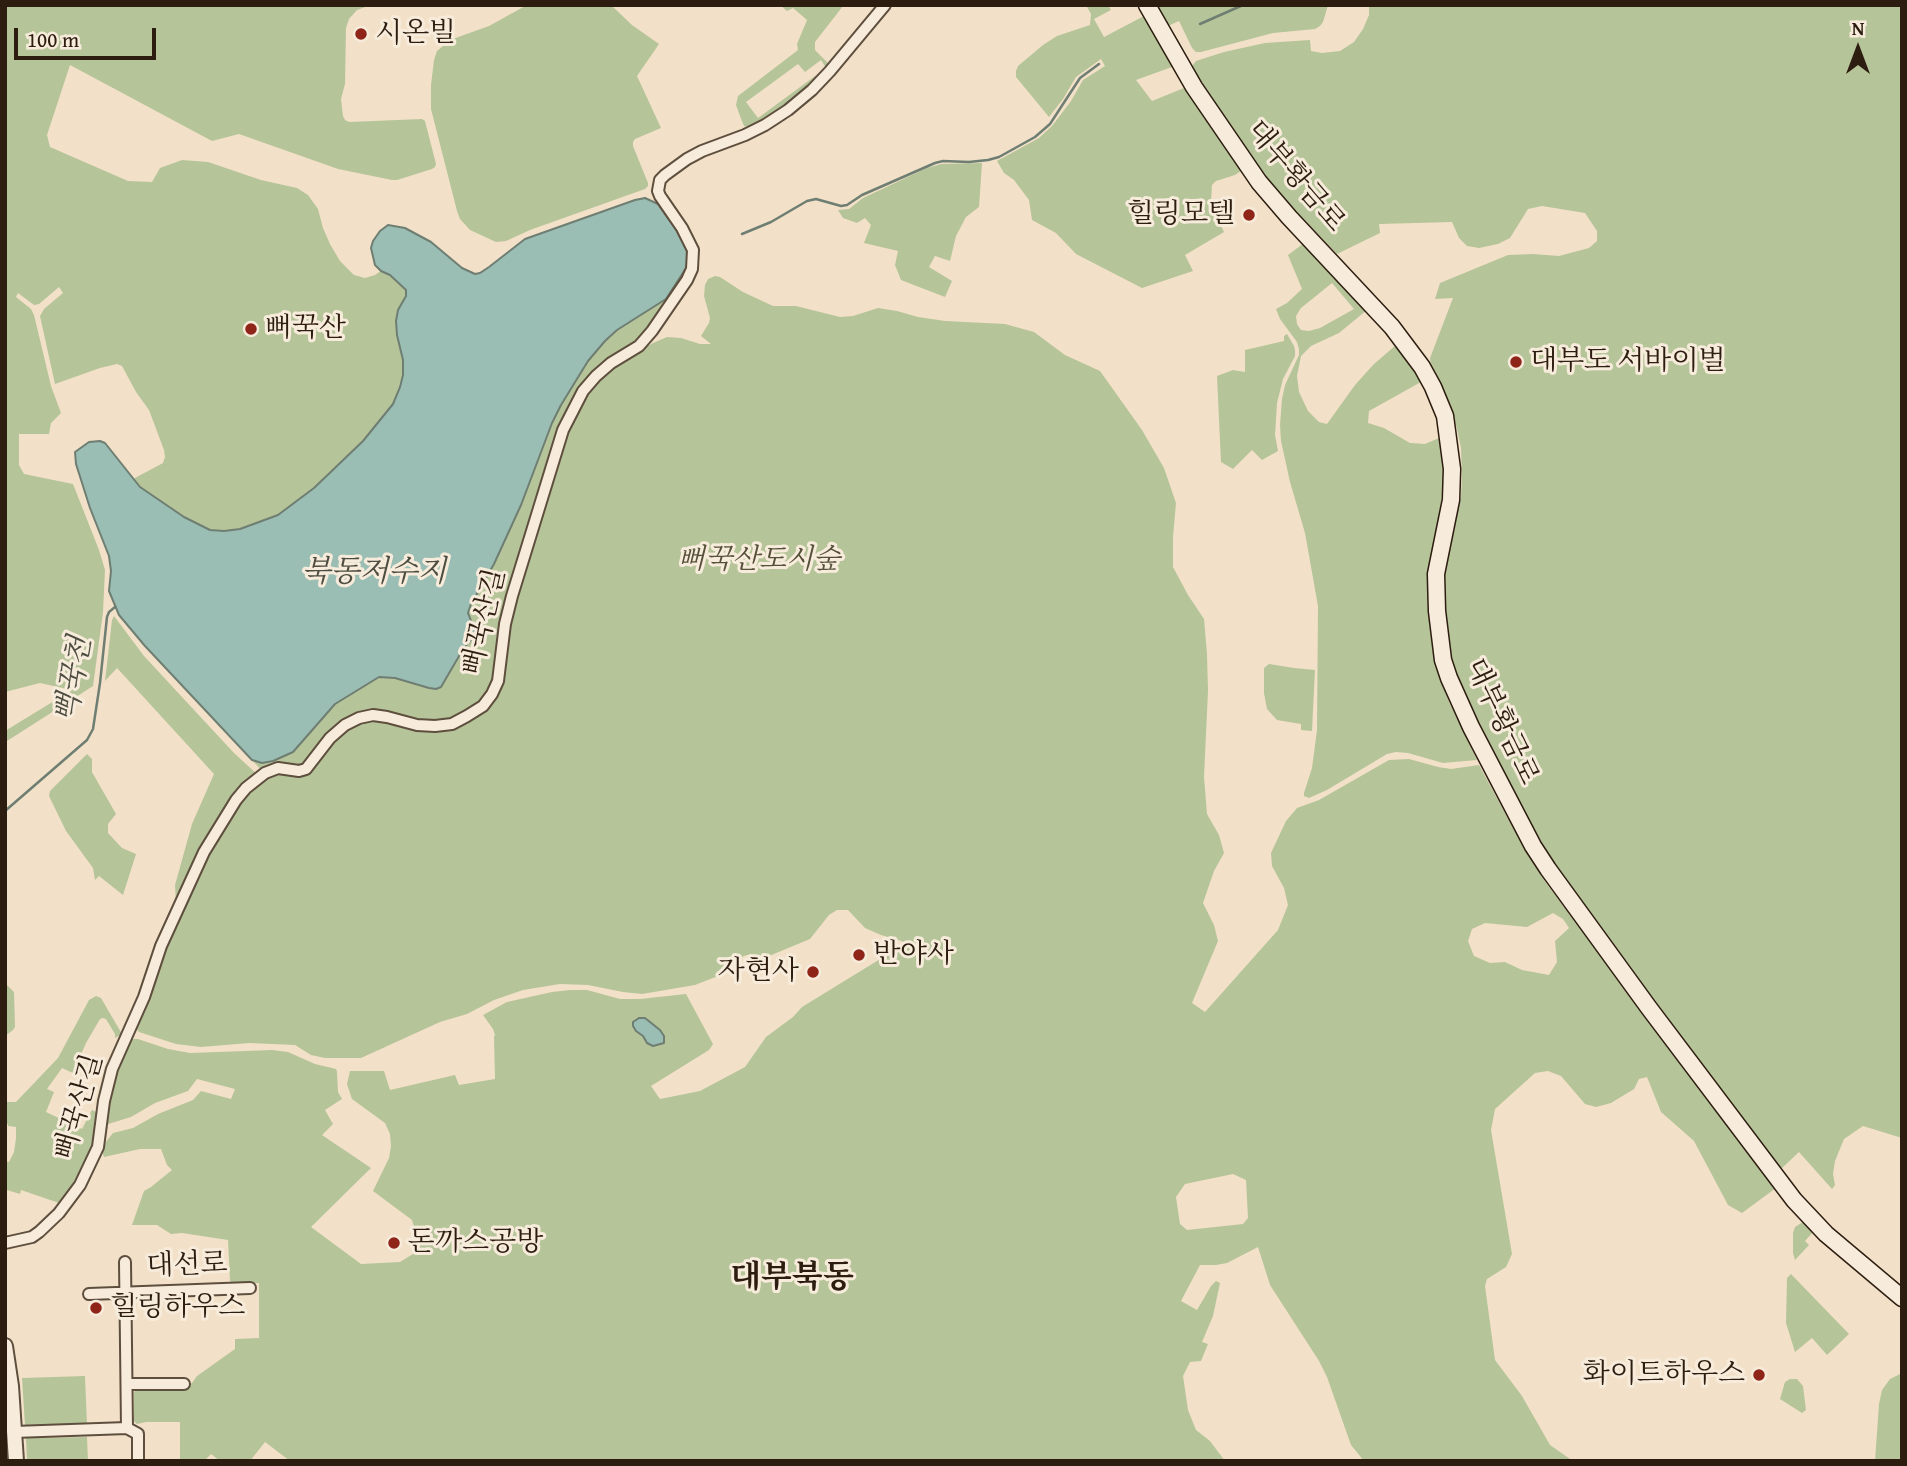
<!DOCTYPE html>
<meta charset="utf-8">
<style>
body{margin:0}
#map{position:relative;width:1907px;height:1466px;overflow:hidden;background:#f2e1c8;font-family:"Gentium Book Plus",serif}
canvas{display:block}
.frame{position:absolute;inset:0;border:7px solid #2d1d10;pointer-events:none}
.north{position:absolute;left:1823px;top:14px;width:70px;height:70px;-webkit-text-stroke:5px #f7ecdb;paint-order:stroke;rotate:0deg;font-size:19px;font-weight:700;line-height:28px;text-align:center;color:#2d1d10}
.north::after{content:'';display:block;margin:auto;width:24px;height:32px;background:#2d1d10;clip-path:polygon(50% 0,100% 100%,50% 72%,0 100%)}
.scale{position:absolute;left:14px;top:28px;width:142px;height:32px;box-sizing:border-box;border:4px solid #2d1d10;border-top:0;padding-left:9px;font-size:21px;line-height:24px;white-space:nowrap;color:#2d1d10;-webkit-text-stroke:5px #f7ecdb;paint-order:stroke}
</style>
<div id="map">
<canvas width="1907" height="1466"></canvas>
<div class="frame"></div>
<div class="north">N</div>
<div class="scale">100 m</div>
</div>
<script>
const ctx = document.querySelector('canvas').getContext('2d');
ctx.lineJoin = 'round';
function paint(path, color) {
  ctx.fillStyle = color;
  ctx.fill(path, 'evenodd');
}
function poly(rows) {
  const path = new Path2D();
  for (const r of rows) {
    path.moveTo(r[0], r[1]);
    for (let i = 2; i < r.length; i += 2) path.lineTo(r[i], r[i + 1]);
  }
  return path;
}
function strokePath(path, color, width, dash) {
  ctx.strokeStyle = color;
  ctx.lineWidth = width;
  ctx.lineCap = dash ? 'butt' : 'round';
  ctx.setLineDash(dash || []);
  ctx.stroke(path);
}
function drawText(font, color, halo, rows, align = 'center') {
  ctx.font = font + ' "Gentium Book Plus","Noto Serif KR",serif';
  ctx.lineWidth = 6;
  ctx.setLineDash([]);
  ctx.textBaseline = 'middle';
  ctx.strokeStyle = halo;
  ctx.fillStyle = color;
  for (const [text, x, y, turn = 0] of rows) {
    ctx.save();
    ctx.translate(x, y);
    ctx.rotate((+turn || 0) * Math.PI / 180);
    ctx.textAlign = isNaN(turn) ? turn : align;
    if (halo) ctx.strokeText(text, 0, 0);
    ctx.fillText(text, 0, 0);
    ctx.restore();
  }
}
const green = poly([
 [5,5,371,5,357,10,349,19,346,28,345,84,341,99,343,116,345,120,349,122,422,119,425,121,436,164,435,167,432,169,397,180,392,180,338,169,239,134,212,141,70,65,47,135,50,147,128,181,152,182,160,168,182,160,208,162,261,180,297,188,308,195,318,209,323,228,330,244,340,261,354,275,365,278,375,275,381,271,390,275,406,290,397,335,403,360,403,375,393,404,383,418,363,441,314,488,278,515,260,522,240,529,224,531,210,530,184,517,159,502,140,487,133,479,163,463,165,457,164,450,149,410,136,392,122,366,117,364,100,368,55,384,40,316,44,309,63,293,59,287,39,304,34,305,18,293,16,297,31,309,34,315,51,386,61,413,51,423,49,434,19,434,19,465,24,474,73,484,99,550,105,570,103,612,93,686,7,741,5,739,5,731,72,690,40,683,5,692],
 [527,5,611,5,632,25,659,44,637,76,661,128,635,139,633,142,633,146,648,183,648,186,645,189,530,230,506,241,496,242,470,230,460,219,457,211,431,109,431,85,434,60,437,51,450,40,489,26],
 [780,5,843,6,815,42,815,50,830,65,810,86,789,104,752,127,748,127,744,126,740,116,736,105,738,96,798,50,797,44,807,20,793,8,787,11],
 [821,60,826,68,758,118,746,102,798,64,805,72],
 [1086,5,1108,5,1111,10,1094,19,1104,37,1144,16,1172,67,1136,80,1152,101,1184,88,1241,171,1235,175,1216,181,1212,185,1211,201,1215,214,1224,232,1185,255,1193,271,1142,288,1076,254,1056,233,1032,220,1029,200,1014,180,1004,173,997,161,1039,138,1052,126,1071,101,1083,80,1105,66,1101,59,1076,77,1063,99,1049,117,1016,77,1016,71,1018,66,1043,45,1057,36,1090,25,1091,14],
 [1157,5,1328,5,1323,22,1320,26,1315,29,1273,33,1201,52,1196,52,1192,48,1179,21,1168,26],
 [1369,5,1902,5,1902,1138,1863,1126,1844,1139,1835,1161,1833,1174,1835,1185,1832,1189,1799,1152,1781,1169,1674,1028,1552,860,1516,797,1470,708,1456,677,1451,658,1445,609,1444,578,1461,496,1462,477,1461,448,1457,429,1450,404,1431,366,1430,358,1453,298,1435,299,1440,283,1508,255,1533,254,1559,256,1589,248,1597,241,1597,231,1585,213,1542,206,1528,209,1510,238,1498,244,1479,248,1467,246,1459,238,1452,222,1379,224,1380,233,1337,254,1273,187,1249,155,1193,70,1192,66,1196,61,1224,52,1265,43,1310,40,1311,51,1322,53,1340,51,1354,42,1363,29,1369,15],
 [982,163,979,207,966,217,956,236,950,261,935,256,929,267,952,281,945,297,901,280,895,265,898,251,864,243,871,225,865,218,857,223,843,218,838,210,849,209,863,198,927,168,941,164],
 [1304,243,1367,310,1339,333,1311,346,1301,356,1297,376,1299,392,1308,411,1319,422,1327,424,1355,385,1374,364,1396,345,1416,371,1421,382,1369,411,1368,423,1384,428,1410,443,1425,444,1439,438,1441,440,1444,474,1442,496,1428,573,1428,601,1430,629,1439,677,1449,702,1477,760,1443,763,1408,753,1396,752,1387,754,1327,790,1309,798,1304,796,1304,793,1312,768,1317,730,1318,606,1305,533,1290,482,1281,441,1280,425,1282,399,1285,385,1299,355,1299,349,1297,342,1280,319,1276,309,1287,303,1302,289,1288,255],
 [1332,283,1354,309,1320,328,1309,331,1301,330,1297,324,1296,316,1301,308],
 [688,265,688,270,640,340,610,360,565,419,493,685,478,705,446,722,358,717,305,768,263,772,252,760,262,763,293,752,335,704,371,680,385,677,395,678,429,688,436,689,441,687,462,651,469,644,473,626,470,621,468,613,471,604,494,564,521,505,552,423,561,405,588,361,605,341,617,330,666,299],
 [715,276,720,277,743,292,773,306,796,306,840,317,853,316,878,308,897,311,918,317,945,321,1005,324,1034,332,1065,355,1100,371,1142,430,1164,468,1176,503,1173,537,1173,567,1188,595,1204,619,1207,654,1208,691,1204,777,1207,814,1219,835,1224,853,1214,871,1203,903,1214,925,1218,941,1192,1003,1205,1012,1278,930,1288,905,1284,888,1272,866,1271,853,1286,821,1297,808,1319,800,1389,760,1409,759,1438,767,1451,769,1479,765,1519,839,1546,883,1776,1188,1742,1213,1728,1205,1694,1141,1661,1112,1647,1077,1639,1079,1634,1089,1611,1103,1596,1107,1585,1104,1561,1076,1548,1071,1535,1073,1495,1109,1491,1130,1512,1254,1506,1267,1487,1279,1485,1286,1495,1360,1522,1396,1550,1445,1573,1461,1364,1461,1351,1445,1327,1377,1319,1361,1270,1285,1258,1247,1227,1263,1216,1265,1200,1265,1181,1301,1197,1310,1211,1286,1216,1281,1220,1283,1213,1316,1202,1342,1208,1344,1201,1361,1190,1362,1183,1376,1188,1410,1196,1430,1210,1441,1225,1461,290,1461,265,1442,250,1461,220,1461,211,1454,204,1461,180,1461,180,1422,146,1422,137,1424,134,1421,134,1392,138,1389,181,1389,192,1383,197,1376,235,1349,235,1339,259,1338,259,1283,233,1284,230,1281,228,1240,182,1233,171,1234,157,1225,132,1225,144,1191,151,1187,172,1170,167,1165,161,1149,140,1149,104,1157,102,1151,105,1143,113,1133,133,1128,158,1114,193,1100,201,1091,231,1099,235,1089,197,1079,188,1091,155,1103,131,1117,105,1125,109,1086,130,1039,138,1039,168,1049,190,1053,272,1050,288,1052,315,1064,336,1069,337,1072,338,1092,342,1099,325,1110,333,1124,322,1135,371,1168,311,1227,361,1264,400,1262,413,1254,419,1242,412,1220,373,1191,389,1158,391,1146,390,1134,385,1123,352,1099,347,1084,350,1071,384,1071,390,1090,455,1075,459,1085,495,1079,494,1037,495,1035,493,1029,483,1015,507,1002,552,992,570,990,587,990,620,999,640,999,686,994,713,1044,709,1050,651,1086,660,1099,700,1091,745,1067,766,1037,793,1017,802,1007,903,945,902,941,881,935,865,928,848,910,837,910,829,915,810,939,769,956,747,955,727,962,718,976,695,985,642,994,623,992,588,985,560,984,523,990,494,1000,467,1014,440,1022,361,1058,325,1058,311,1055,295,1045,249,1043,201,1047,176,1044,139,1032,136,1028,163,946,205,855,247,789,278,771,299,772,347,727,373,717,435,729,485,708,508,624,567,429,585,392,598,377,653,343,667,337,681,338,700,344,711,344,701,336,709,323,710,318,704,296,705,285,708,279],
 [1553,913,1563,919,1569,928,1555,941,1557,962,1549,975,1522,970,1505,962,1490,963,1474,956,1468,941,1472,929,1485,923,1527,927],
 [1233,1174,1246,1180,1248,1218,1243,1224,1187,1230,1180,1224,1176,1197,1185,1184],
 [1287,334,1294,346,1295,350,1295,356,1283,379,1277,403,1275,435,1278,451,1262,460,1252,450,1233,469,1221,462,1217,376,1233,370,1245,372,1245,350,1284,341,1284,336],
 [114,616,144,656,234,753,258,775,245,786,176,904,175,885,192,824,214,774,117,668,105,681,112,620],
 [1269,664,1294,668,1315,670,1312,731,1301,730,1301,724,1277,720,1267,709,1264,693,1264,668],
 [87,754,92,759,92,772,116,814,108,824,108,833,122,848,136,854,123,895,99,876,95,880,93,868,66,831,49,796,50,791],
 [5,983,14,992,15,1027,13,1030,5,1036],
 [96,996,101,998,122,1034,115,1038,115,1034,106,1019,103,1018,100,1019,86,1043,73,1073,62,1068,47,1089,54,1092,46,1112,82,1129,92,1110,98,1113,98,1126,91,1156,62,1204,21,1190,20,1194,7,1190,5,1196,5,1161,9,1162,14,1152,16,1138,16,1127,8,1126,8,1124,5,1124,5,1102,16,1102,58,1058,89,1000],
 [1803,1222,1813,1232,1805,1241,1809,1245,1795,1260,1793,1253,1793,1233,1795,1227],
 [1791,1274,1849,1334,1827,1355,1812,1338,1795,1352,1786,1323,1787,1278],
 [1902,1373,1902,1461,1875,1461,1879,1404,1882,1390,1890,1379],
 [85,1376,87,1424,25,1425,22,1378],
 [1790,1379,1797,1379,1803,1386,1806,1410,1802,1413,1780,1399,1785,1382],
 [87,1437,88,1461,27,1461,26,1438]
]);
const water = poly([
 [645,198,658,204,683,239,688,248,688,265,666,299,617,330,605,341,588,361,561,405,552,423,521,505,494,564,471,604,468,613,475,631,474,636,462,651,441,687,436,689,429,688,395,678,379,677,335,704,293,752,273,761,262,763,252,760,145,646,119,615,109,591,111,571,109,556,90,508,76,464,75,452,89,442,100,441,105,443,140,487,184,517,210,530,224,531,240,529,278,515,314,488,363,441,393,404,400,387,403,375,403,360,397,335,396,321,398,310,406,296,406,290,390,275,381,271,375,265,371,248,373,241,380,231,388,225,405,228,431,242,462,268,475,274,480,273,489,267,525,239,635,200,645,198],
 [639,1018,645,1018,660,1030,664,1036,664,1043,653,1046,647,1043,643,1036,636,1031,633,1026,633,1022,639,1018]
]);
const stream = poly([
 [1200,24,1243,5],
 [742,234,771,222,807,201,816,199,841,206,847,205,862,195,935,163,943,161,969,162,988,160,999,157,1035,137,1050,124,1080,78,1099,64],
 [5,811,87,740,93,729,100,683,107,617,109,612,115,607]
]);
const minor = poly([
 [5,1243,32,1237,39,1232,59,1213,80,1185,98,1147,104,1101,112,1069,144,997,161,946,204,852,236,800,246,788,265,773,278,768,299,771,306,769,330,738,345,725,359,718,373,715,387,717,417,725,435,726,452,724,467,716,483,706,492,694,498,681,505,624,512,596,563,430,583,391,596,376,611,363,639,346,652,331,687,280,692,269,693,250,682,228,660,196,658,191,660,180,665,175,687,159,702,151,745,135,765,125,788,110,812,90,830,71,885,5],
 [125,1262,127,1428],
 [89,1294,250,1288],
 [127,1384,184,1384],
 [14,1432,127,1428,138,1434,138,1461]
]);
const tertiary = poly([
 [5,1346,11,1386,16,1461]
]);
const secondary = poly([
 [1147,5,1194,87,1259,182,1289,217,1392,327,1422,367,1433,387,1445,416,1452,469,1451,500,1436,574,1437,611,1443,660,1449,678,1471,727,1533,846,1548,869,1649,1008,1794,1200,1826,1234,1902,1298]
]);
const markers = [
 [361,34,7,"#8f2418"],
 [1249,215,7,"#8f2418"],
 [251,329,7,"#8f2418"],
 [1516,362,7,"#8f2418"],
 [859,955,7,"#8f2418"],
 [813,972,7,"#8f2418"],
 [394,1243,7,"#8f2418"],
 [96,1308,7,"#8f2418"],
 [1759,1375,7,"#8f2418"]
];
const poiNames = [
 ["시온빌",375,34],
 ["힐링모텔",1235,215,"right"],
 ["뻐꾹산",265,329],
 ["대부도 서바이벌",1530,362],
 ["반야사",873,955],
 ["자현사",799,972,"right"],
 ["돈까스공방",408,1243],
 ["힐링하우스",110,1308],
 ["화이트하우스",1745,1375,"right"]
];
const streetNames = [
 ["대부황금로",1295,177,50],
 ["뻐꾹산길",485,622,-77],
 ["대부황금로",1501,722,65],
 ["뻐꾹산길",80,1107,-74],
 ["대선로",187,1266,-2]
];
const parkNames = [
 ["뻐꾹산도시숲",759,561]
];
const waterNames = [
 ["북동저수지",374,573],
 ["뻑꾹천",75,680,-80]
];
const quarterNames = [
 ["대부북동",792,1279]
];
paint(green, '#b6c499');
paint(water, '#9bbeb4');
strokePath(water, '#6f7e72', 2);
strokePath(stream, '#6f7e72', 2.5);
strokePath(minor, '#5e4e3e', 14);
strokePath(tertiary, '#5e4e3e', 18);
strokePath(secondary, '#2d1d10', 19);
strokePath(minor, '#f7ecdb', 10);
strokePath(tertiary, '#f7ecdb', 14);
strokePath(secondary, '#f7ecdb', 16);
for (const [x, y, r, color] of markers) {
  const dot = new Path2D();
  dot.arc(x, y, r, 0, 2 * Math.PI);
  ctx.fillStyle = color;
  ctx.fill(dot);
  strokePath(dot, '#f7ecdb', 2.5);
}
drawText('28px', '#2d1d10', '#f7ecdb', poiNames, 'left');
drawText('28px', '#2d1d10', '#f7ecdb', streetNames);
drawText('italic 28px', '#564f39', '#f7ecdb', parkNames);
drawText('italic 30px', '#4e4d41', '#f7ecdb', waterNames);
drawText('bold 32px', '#2d1d10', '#f7ecdb', quarterNames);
</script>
